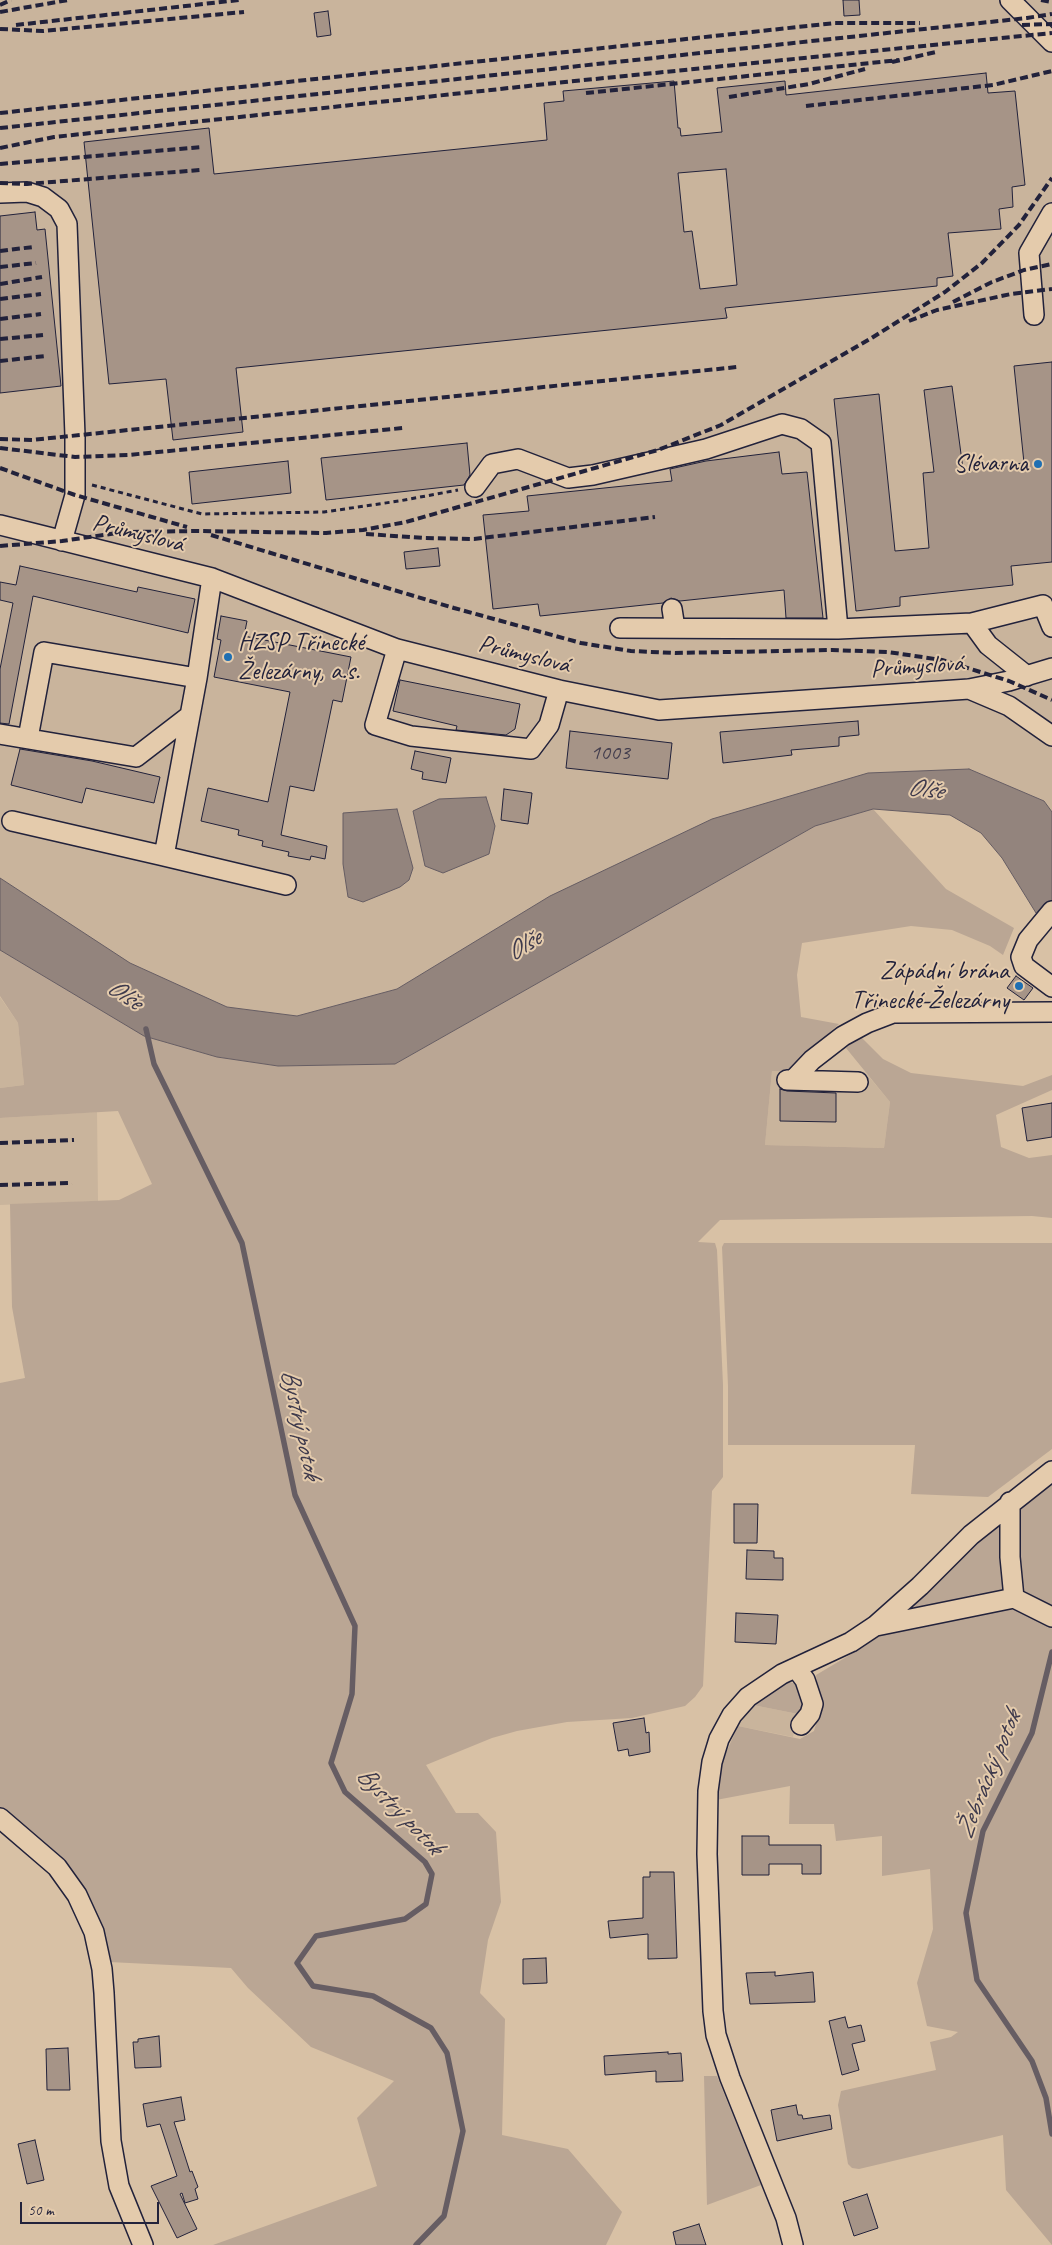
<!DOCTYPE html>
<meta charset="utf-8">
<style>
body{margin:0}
#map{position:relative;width:1052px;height:2245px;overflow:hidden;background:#d8c1a5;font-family:Caveat,sans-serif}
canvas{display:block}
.scale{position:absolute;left:20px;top:2202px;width:139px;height:22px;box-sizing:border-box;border:2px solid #22223b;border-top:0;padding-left:6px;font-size:15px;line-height:18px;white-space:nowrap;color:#22223b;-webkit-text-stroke:4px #e4cbac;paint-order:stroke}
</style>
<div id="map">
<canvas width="1052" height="2245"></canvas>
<div class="scale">50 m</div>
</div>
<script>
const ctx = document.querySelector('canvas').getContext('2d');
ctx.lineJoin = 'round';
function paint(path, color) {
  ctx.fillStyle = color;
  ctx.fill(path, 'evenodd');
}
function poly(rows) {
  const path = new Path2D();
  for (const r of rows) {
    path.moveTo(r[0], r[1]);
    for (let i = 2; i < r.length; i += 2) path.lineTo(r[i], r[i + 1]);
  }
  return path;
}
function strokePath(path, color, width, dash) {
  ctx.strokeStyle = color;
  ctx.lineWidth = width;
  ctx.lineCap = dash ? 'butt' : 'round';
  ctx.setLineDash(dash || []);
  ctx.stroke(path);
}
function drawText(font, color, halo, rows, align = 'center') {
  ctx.font = font + ' Caveat,sans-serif';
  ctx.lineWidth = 4;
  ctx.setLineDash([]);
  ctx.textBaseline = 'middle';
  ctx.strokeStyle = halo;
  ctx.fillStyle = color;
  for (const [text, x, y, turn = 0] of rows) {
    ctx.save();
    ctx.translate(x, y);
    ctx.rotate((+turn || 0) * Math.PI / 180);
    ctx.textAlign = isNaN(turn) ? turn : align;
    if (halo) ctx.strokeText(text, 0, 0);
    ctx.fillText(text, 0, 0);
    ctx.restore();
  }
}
const built = poly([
 [0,0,1052,0,1052,812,1044,801,969,769,550,896,397,989,297,1016,227,1007,130,963,0,878],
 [0,997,18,1023,24,1085,0,1088],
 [772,1071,865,1072,890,1102,884,1148,765,1145],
 [97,1112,98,1201,0,1205,0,1118],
 [753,1705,798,1714,793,1737,738,1726]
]);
const green = poly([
 [873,809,946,889,1014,928,1003,955,990,946,952,930,911,926,802,943,797,975,801,1017,839,1024,787,1071,772,1071,765,1145,884,1148,890,1102,846,1048,860,1036,883,1059,911,1073,1023,1086,1052,1075,1052,1090,996,1115,1001,1147,1029,1158,1052,1155,1052,1218,1032,1216,720,1220,698,1242,715,1243,717,1250,723,1385,723,1477,712,1491,703,1686,695,1697,685,1706,632,1718,567,1722,517,1731,492,1738,426,1765,456,1813,478,1813,496,1832,501,1902,488,1940,480,1993,505,2019,502,2135,568,2149,622,2212,606,2245,213,2245,377,2186,357,2118,394,2081,311,2047,248,1988,231,1968,109,1962,76,1883,59,1856,0,1807,0,1383,25,1378,12,1307,10,1204,119,1200,152,1184,118,1111,0,1118,0,1088,24,1085,18,1023,0,996,0,950,145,1036,217,1057,278,1066,395,1064,815,826],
 [724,1243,1052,1243,1052,1449,988,1497,911,1494,915,1445,728,1445,728,1386,722,1247],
 [1052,1479,1052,2245,1006,2190,1003,2135,859,2169,852,2168,848,2164,838,2105,841,2091,936,2070,930,2042,951,2037,958,2032,927,2026,917,1983,933,1929,930,1869,882,1876,882,1836,836,1841,834,1824,789,1824,790,1786,716,1800,720,1766,738,1726,800,1739,814,1731,820,1710,816,1675,865,1646,901,1616,977,1542],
 [789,1682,798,1684,806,1700,798,1714,753,1705,779,1687],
 [704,2076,717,2076,761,2185,707,2205]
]);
const water = poly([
 [969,769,1044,801,1052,812,1052,927,1036,913,1002,858,981,833,950,815,873,809,815,826,395,1064,278,1066,217,1057,144,1036,0,950,0,878,130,963,227,1007,297,1016,397,989,550,896,712,819,868,773,969,769],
 [486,797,495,826,489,854,443,873,425,866,413,811,439,799,486,797],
 [397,809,413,868,409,880,400,887,363,902,348,897,343,864,343,813,397,809]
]);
const stream = poly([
 [146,1029,154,1064,242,1243,295,1495,355,1626,352,1694,331,1763,345,1792,425,1862,432,1874,426,1904,405,1919,316,1936,297,1963,313,1986,373,1996,431,2028,447,2053,463,2131,444,2216,416,2245],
 [1052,1652,1032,1733,983,1831,966,1913,977,1980,1032,2061,1046,2098,1052,2134]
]);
const building = poly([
 [843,0,859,0,860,15,844,16,843,0],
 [328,11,331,35,317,37,314,13,328,11],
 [986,73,988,93,1015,91,1025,185,1012,187,1013,207,999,209,1001,229,948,233,953,276,937,278,937,286,725,308,727,318,236,368,243,432,173,440,166,379,109,384,84,142,209,128,214,174,547,140,544,103,564,101,563,91,674,81,678,128,680,128,681,136,722,132,717,88,785,81,786,95,986,73],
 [726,169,737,285,700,289,692,231,684,232,678,173,726,169],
 [35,212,37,230,45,229,61,386,0,393,0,216,35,212],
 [1052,362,1052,562,1011,566,1013,585,900,597,900,606,856,611,834,399,879,394,895,551,929,548,923,473,934,472,924,390,952,386,963,469,1024,463,1014,366,1052,362],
 [467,443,470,475,464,485,326,500,321,458,467,443],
 [779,452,782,474,807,472,823,618,786,618,784,590,680,601,671,598,663,603,540,616,538,604,493,609,483,515,529,511,527,496,672,481,670,469,706,461,779,452],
 [288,461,291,493,192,504,189,472,288,461],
 [438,548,440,566,406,569,404,552,438,548],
 [20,566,137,592,138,587,195,599,188,633,33,596,9,724,0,723,0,669,13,603,0,600,0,582,16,585,20,566],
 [221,616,247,621,244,636,351,657,342,702,333,700,314,791,290,786,281,835,327,846,325,859,311,856,310,860,288,856,289,852,262,846,263,841,238,835,239,830,201,821,208,788,268,802,290,692,214,677,221,640,217,639,221,616],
 [400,680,520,704,515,729,506,735,456,730,457,726,393,711,400,680],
 [858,721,859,735,839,737,839,746,791,750,792,755,723,763,720,732,858,721],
 [570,731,672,743,668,779,566,768,570,731],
 [20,749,92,761,160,777,154,803,86,788,82,803,11,785,20,749],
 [415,751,451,758,446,783,422,779,423,772,411,769,415,751],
 [504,789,532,793,528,824,501,820,504,789],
 [1016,976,1033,988,1024,1000,1007,988,1016,976],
 [780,1089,787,1091,836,1093,836,1122,780,1121,780,1089],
 [1052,1103,1052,1137,1027,1141,1022,1108,1052,1103],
 [734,1504,758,1504,757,1543,734,1543,734,1504],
 [747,1550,774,1551,774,1558,783,1558,783,1580,746,1579,747,1550],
 [736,1613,778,1615,776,1644,735,1642,736,1613],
 [644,1718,646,1733,649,1732,650,1752,629,1756,628,1749,618,1751,613,1723,644,1718],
 [742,1836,769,1836,769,1845,821,1845,821,1874,802,1874,802,1864,769,1864,769,1875,742,1875,742,1836],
 [650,1872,674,1872,677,1958,648,1959,648,1934,610,1938,608,1921,643,1918,643,1877,650,1877,650,1872],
 [546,1958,547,1983,523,1984,523,1959,546,1958],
 [775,1972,775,1976,813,1972,815,2002,750,2004,746,1973,775,1972],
 [845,2017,848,2028,861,2025,865,2041,852,2044,859,2070,842,2075,829,2021,845,2017],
 [159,2036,161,2067,135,2068,133,2042,138,2042,138,2039,159,2036],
 [68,2048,70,2090,47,2090,46,2049,68,2048],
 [668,2052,668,2054,681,2053,683,2081,656,2082,656,2071,605,2075,604,2056,668,2052],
 [181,2097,185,2120,174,2122,190,2172,192,2171,198,2187,195,2189,198,2199,185,2203,182,2193,180,2194,197,2229,177,2238,151,2186,177,2176,160,2124,147,2127,143,2104,181,2097],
 [796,2105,798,2115,802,2115,803,2119,830,2115,832,2129,777,2141,771,2110,796,2105],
 [35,2140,44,2180,27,2184,18,2144,35,2140],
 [867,2194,878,2228,854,2236,843,2202,867,2194],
 [699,2224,706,2245,676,2245,673,2232,699,2224]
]);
const path = poly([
 [92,485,202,514,324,512,399,501,458,490]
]);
const minor = poly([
 [1010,0,1052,42],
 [0,193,27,192,43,197,59,209,67,224,75,436,75,495,62,541],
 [1034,315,1029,253,1052,213],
 [475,487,492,464,518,459,568,478,593,475,706,449,782,424,801,429,821,443,838,629],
 [0,525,212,578,397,649,559,690,659,710,969,689,1009,681,1052,668],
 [672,609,675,628],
 [972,623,1043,605,1052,627],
 [620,628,838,629,972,623,988,645,1027,676],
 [397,649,375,725,411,736,531,749,549,725,559,690],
 [969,689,1009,706,1052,736],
 [0,734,136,757,188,717],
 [28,738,44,652,197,678],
 [12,821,164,856,197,678,212,578],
 [164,856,286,885],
 [1052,911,1028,940,1021,957,1024,966,1052,987],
 [787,1080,858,1082],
 [793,1080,812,1060,843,1036,867,1023,893,1013,1052,1012],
 [1010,1502,1010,1557,1014,1598,1052,1617],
 [876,1626,1014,1598],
 [796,1668,805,1680,813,1704,810,1714,801,1725],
 [0,1818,57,1867,77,1895,94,1932,102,1969,104,1993,111,2141,119,2186,143,2245],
 [793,2245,786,2218,730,2078,716,2035,713,2011,707,1854,708,1791,712,1762,719,1739,732,1715,748,1697,782,1674,851,1642,875,1626,920,1586,971,1535,1052,1471]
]);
const rail = poly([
 [1041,0,1052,2],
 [0,5,11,0],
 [0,12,68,0],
 [16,25,239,0],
 [1022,25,1052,24],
 [0,29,43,31,244,12],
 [892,62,936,52],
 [586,93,899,60],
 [729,97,809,84,865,69],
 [806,106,993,85,1052,71],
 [0,113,835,23,920,23],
 [0,128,1027,18,1052,14],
 [0,148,54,137,565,82,1052,33],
 [0,164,202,147],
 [0,183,27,184,200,170],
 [0,251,33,247],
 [0,267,36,263],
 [0,284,42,277],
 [0,299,41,294],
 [953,302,992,282,1024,270,1052,264],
 [0,319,41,314],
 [909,321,937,310,1011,294,1052,289],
 [0,339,43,335],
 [0,361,46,356],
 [0,439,32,440,737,367],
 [0,448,75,457,128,455,403,428],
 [0,468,75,495,187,527],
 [366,534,424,538,474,539,655,517],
 [211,535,454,608,581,643,631,651,675,653,832,650,888,652,942,660,1009,681,1052,700],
 [0,546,62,541,124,532,198,531,326,533,363,530,406,522,658,450,721,425,870,339,945,292,982,263,1019,225,1052,178],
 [0,1143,74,1140],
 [0,1185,72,1183]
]);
const markers = [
 [1038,464,5,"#1f6fb2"],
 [228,657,5,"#1f6fb2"],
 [1019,986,5,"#1f6fb2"]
];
const numberNames = [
 ["1003",610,753]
];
const poiNames = [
 ["Slévarna",1028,464],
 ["HZSP Třinecké",238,643,"left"],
 ["Železárny, a.s.",238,672,"left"],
 ["Zápádní brána",1009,972],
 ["Třinecké Železárny",1009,1001]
];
const streetNames = [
 ["Průmyslová",138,534,14],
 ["Průmyslová",524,655,14],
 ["Průmyslová",917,667,-4]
];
const waterNames = [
 ["Olše",925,790,7],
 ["Olše",524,946,-31],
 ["Olše",124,995,34],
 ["Bystrý potok",300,1424,78],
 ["Žebrácký potok",989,1775,-68],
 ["Bystrý potok",399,1811,46]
];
paint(built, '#c9b49c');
paint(green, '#baa694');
paint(water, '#93847d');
strokePath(water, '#665d63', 1);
strokePath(stream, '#665d63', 5.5);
paint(building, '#a69487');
strokePath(building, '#22223b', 1);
strokePath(minor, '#22223b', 22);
strokePath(path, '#22223b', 3, [5, 4]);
strokePath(minor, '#e4cbac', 19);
strokePath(rail, '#22223b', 4, [8, 4]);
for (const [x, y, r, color] of markers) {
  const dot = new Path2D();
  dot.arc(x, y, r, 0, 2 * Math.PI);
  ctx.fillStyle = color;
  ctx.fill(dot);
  strokePath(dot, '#e4cbac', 2);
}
drawText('22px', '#433e4e', null, numberNames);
drawText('25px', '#22223b', '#e4cbac', poiNames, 'right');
drawText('25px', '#22223b', '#e4cbac', streetNames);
drawText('italic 26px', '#3e3a4c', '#e4cbac', waterNames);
</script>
